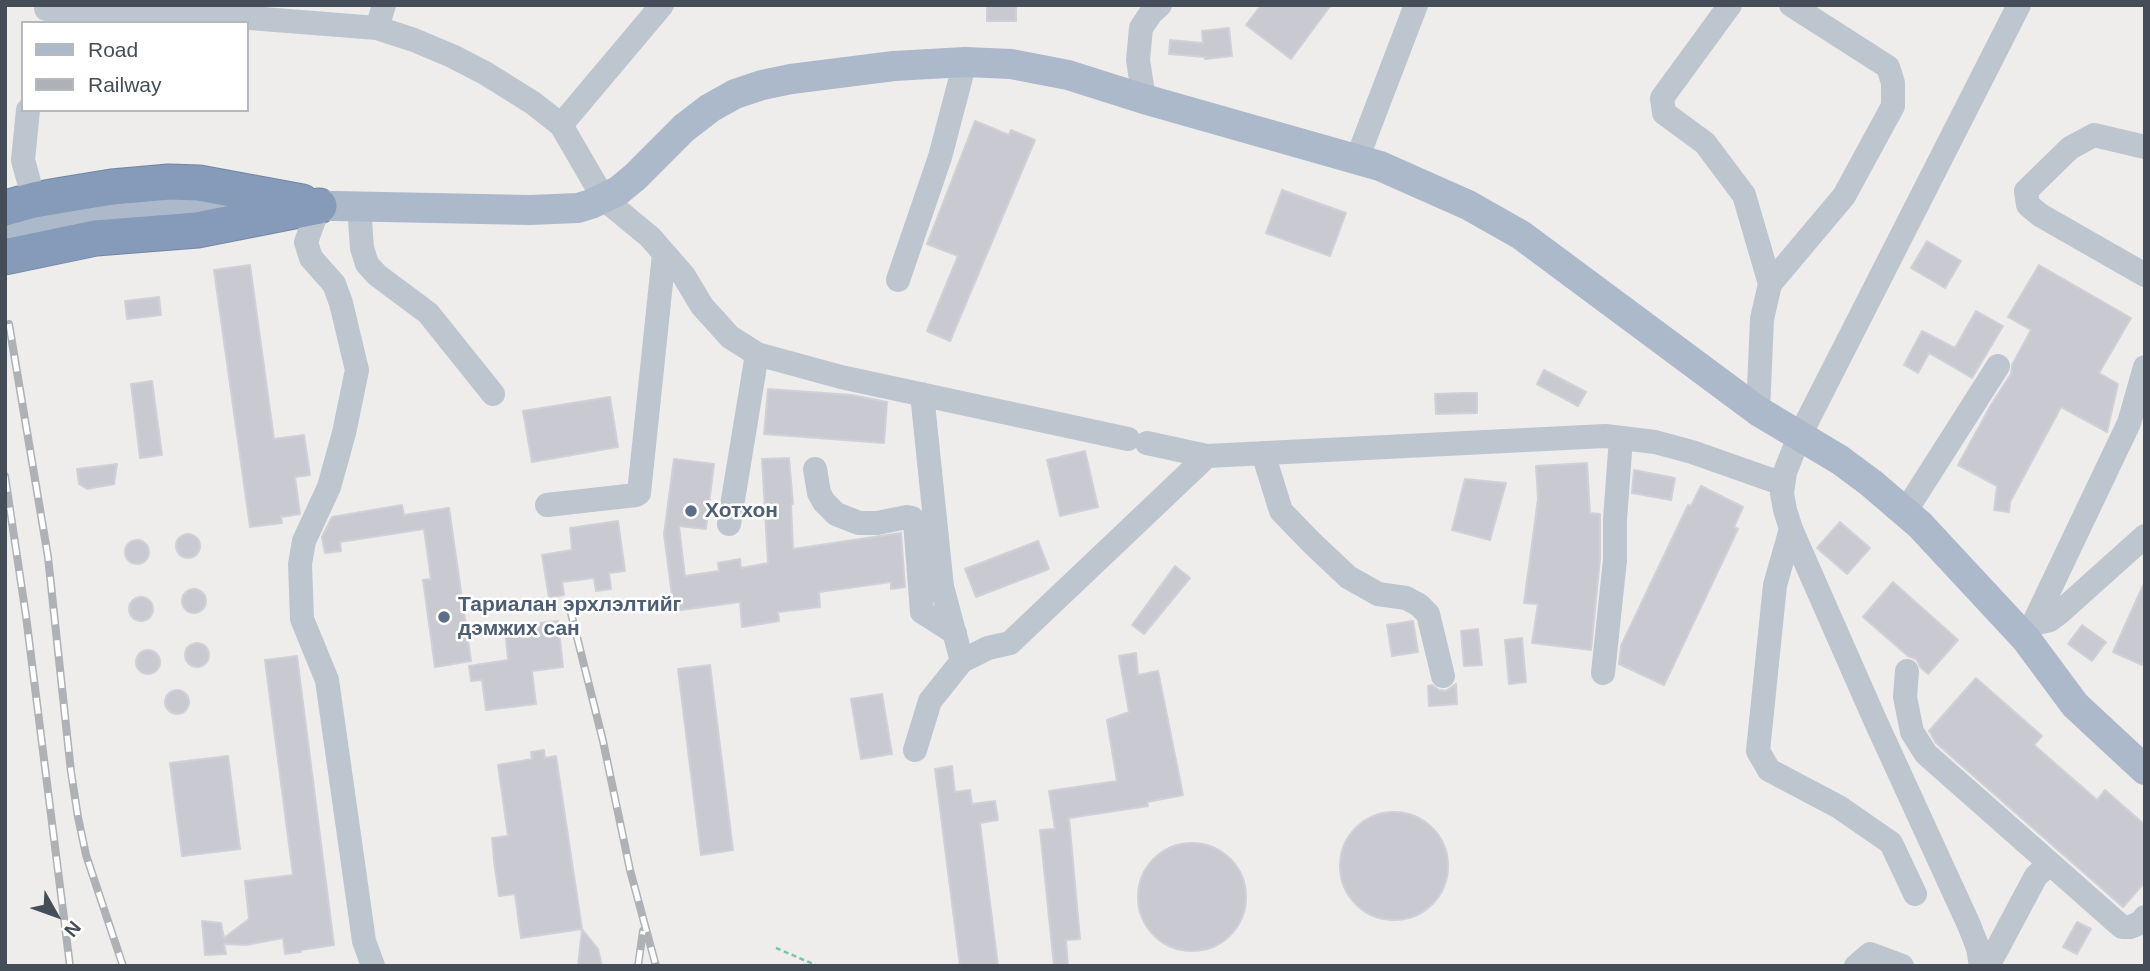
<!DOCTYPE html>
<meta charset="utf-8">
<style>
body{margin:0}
#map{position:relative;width:2150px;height:971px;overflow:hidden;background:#efecec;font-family:Helvetica,sans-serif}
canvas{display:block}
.frame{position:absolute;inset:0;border:7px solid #454e58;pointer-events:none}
.legend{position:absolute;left:21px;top:21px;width:228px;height:91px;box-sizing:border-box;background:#fff;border:2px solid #b5b8bc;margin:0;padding:9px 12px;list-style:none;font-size:21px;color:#454e58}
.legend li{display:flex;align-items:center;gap:14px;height:35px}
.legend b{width:35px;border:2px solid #b5b8bc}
.north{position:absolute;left:21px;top:880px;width:70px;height:70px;-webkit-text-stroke:5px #fff;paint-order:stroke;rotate:130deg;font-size:19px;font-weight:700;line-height:28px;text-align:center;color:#454e58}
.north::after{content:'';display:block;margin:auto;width:24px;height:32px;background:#454e58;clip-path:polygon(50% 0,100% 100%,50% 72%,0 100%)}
</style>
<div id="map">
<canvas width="2150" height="971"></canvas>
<div class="frame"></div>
<ul class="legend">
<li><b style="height:9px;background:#acb9ca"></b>Road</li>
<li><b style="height:9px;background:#aeb1b6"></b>Railway</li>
</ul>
<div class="north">N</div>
</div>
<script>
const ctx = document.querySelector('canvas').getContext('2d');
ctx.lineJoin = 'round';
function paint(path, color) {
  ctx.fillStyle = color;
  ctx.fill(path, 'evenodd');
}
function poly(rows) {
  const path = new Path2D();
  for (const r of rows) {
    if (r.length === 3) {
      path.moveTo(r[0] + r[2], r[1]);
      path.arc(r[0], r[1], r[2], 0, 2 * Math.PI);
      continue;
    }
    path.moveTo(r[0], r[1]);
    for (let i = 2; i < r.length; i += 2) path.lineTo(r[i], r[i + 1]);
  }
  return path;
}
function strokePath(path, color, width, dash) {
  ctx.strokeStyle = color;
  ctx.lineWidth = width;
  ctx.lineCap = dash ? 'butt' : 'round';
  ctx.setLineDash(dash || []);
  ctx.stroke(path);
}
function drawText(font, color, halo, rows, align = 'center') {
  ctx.font = font + ' Helvetica,sans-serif';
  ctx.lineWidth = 5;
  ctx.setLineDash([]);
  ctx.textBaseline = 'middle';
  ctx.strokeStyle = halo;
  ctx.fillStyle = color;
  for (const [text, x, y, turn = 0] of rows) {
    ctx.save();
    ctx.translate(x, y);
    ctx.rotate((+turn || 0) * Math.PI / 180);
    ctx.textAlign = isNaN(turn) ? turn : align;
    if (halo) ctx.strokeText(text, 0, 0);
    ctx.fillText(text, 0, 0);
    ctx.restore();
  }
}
const building = poly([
 [987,5,1016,5,1016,21,987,21,987,5],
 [1261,5,1331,5,1291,59,1246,25,1261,5],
 [1229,28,1232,56,1205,59,1205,57,1169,54,1170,40,1203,43,1202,31,1229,28],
 [975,121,1009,135,1011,130,1035,140,950,341,927,331,958,256,927,244,975,121],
 [1282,190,1346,213,1330,256,1266,233,1282,190],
 [1927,241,1961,261,1945,288,1911,268,1927,241],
 [250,265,274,439,304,435,310,475,295,477,300,514,281,517,282,523,250,527,214,270,250,265],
 [2039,265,2131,318,2099,373,2118,384,2107,432,2061,407,2010,502,2009,512,1994,510,1997,486,1958,465,1991,405,2011,374,2012,365,2031,330,2008,317,2039,265],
 [159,297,161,315,127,319,125,301,159,297],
 [1976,311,2003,326,1972,378,1929,353,1918,373,1904,365,1922,331,1955,348,1976,311],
 [1544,370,1586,392,1578,406,1537,384,1544,370],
 [152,381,162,455,140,458,131,384,152,381],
 [768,389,852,395,887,402,884,443,764,434,768,389],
 [1464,393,1477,393,1477,413,1436,414,1435,394,1464,393],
 [610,397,618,447,532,462,523,411,610,397],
 [1085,451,1098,507,1060,516,1047,460,1085,451],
 [789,458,793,504,791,504,793,549,901,533,905,587,891,589,891,582,819,592,820,607,778,612,779,621,742,627,740,602,674,611,664,534,674,459,714,464,706,529,679,526,685,576,719,571,718,563,740,559,741,568,768,563,762,459,789,458],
 [1587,463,1590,513,1600,514,1600,559,1591,650,1532,643,1538,604,1524,603,1538,499,1536,466,1587,463],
 [117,464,114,484,87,489,79,484,77,469,117,464],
 [1634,470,1675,478,1671,500,1632,493,1634,470],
 [1465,479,1506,483,1490,540,1452,530,1465,479],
 [1701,486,1743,507,1734,527,1738,529,1664,685,1619,664,1621,646,1688,505,1691,506,1701,486],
 [402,505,404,515,449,508,471,661,435,667,423,580,431,579,424,529,340,542,341,551,325,553,322,537,332,517,402,505],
 [618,521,625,571,609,573,611,589,596,591,594,578,562,582,564,595,549,598,542,555,572,550,570,528,618,521],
 [1840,522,1870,548,1847,574,1817,548,1840,522],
 [188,546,12],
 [137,552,12],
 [1038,541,1049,569,976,597,965,569,1038,541],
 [1175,566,1190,578,1144,634,1132,625,1175,566],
 [2145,581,2145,658,2142,665,2113,652,2145,581],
 [1893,582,1958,640,1928,674,1921,668,1916,659,1908,656,1863,617,1893,582],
 [194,601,12],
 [141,609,12],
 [558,621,563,667,532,671,536,704,486,710,482,680,471,681,469,666,508,660,505,627,558,621],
 [1413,621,1418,652,1392,656,1387,625,1413,621],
 [2082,625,2106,642,2092,661,2068,644,2082,625],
 [1478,629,1482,665,1464,666,1461,631,1478,629],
 [1522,638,1526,682,1509,684,1505,640,1522,638],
 [197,655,12],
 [148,662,12],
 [1136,653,1138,675,1158,671,1183,795,1147,802,1148,806,1069,818,1080,939,1066,940,1068,966,1054,966,1040,830,1055,829,1049,791,1117,781,1107,720,1129,712,1119,656,1136,653],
 [297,656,334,945,301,950,301,952,285,954,283,938,246,945,224,944,226,954,205,955,202,921,221,923,224,938,249,919,245,881,293,875,265,660,297,656],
 [710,665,733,850,701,855,678,669,710,665],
 [1976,678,2042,736,2034,745,2097,800,2105,790,2145,825,2145,882,2123,907,1936,743,1929,731,1976,678],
 [1456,684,1457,704,1429,706,1428,686,1432,685,1439,690,1446,691,1456,684],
 [177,702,12],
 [882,694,892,754,861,759,851,699,882,694],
 [544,750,545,758,556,756,582,929,521,938,515,894,499,896,494,860,492,838,508,836,498,765,532,759,531,752,544,750],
 [228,756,240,849,182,856,170,763,228,756],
 [952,766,955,792,970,790,972,804,995,801,998,820,980,823,998,966,960,966,935,769,952,766],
 [1394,866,54],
 [1192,897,54],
 [2077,922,2091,929,2077,954,2063,947,2077,922],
 [582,929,598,949,602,966,578,966,582,929]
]);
const path = poly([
 [776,948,818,966]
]);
const minor = poly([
 [1730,5,1662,98,1664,113,1705,143,1744,195,1770,284,1762,319,1758,411],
 [46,9,250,18,377,28,414,40,452,56,485,73,533,103,561,125,604,199,650,237,684,276,702,306,730,337,757,354,841,377,1128,439],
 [377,28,384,5],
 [1144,99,1138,60,1141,28,1151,13,1160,5],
 [28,110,23,160,34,200],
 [561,125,662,5],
 [2145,147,2094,135,2070,148,2026,191,2028,205,2040,215,2145,275],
 [1357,159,1416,5],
 [319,206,306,242,311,258,334,284,341,303,357,370,344,433,329,487,304,541,300,564,302,619,327,680,364,941,373,966],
 [359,206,362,248,367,264,377,275,428,313,493,394],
 [898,280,940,157,965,62],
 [1770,284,1844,196,1893,106,1893,83,1888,67,1791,5],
 [1147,443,1207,456,1605,436,1655,442,1692,452,1783,484],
 [1263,453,1281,511,1312,543,1348,577,1378,594,1406,598,1419,605,1428,614,1443,676],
 [815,469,819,493,824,502,836,514,859,523,877,523,907,517,912,518,915,522,922,612,955,633],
 [547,505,636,495,639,493,664,254],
 [1905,512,1998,366],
 [729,524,757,354],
 [1791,529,1775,585,1758,751,1769,770,1839,807,1891,843,1915,894],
 [2033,624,2050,620,2058,614,2145,536],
 [2026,639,2129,423,2145,367],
 [962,661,988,648,1010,643,1207,456],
 [1907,671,1905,697,1912,732,1926,754,2122,927,2130,927,2140,923,2145,917],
 [1603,673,1615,560,1615,519,1621,438],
 [915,750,930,701,962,661,942,587,922,394],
 [1856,966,1870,954,1902,966],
 [1981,966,1978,948,1969,925,1875,720,1791,529,1785,510,1782,493,1785,472,1799,437,2019,5],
 [1988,966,2036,876,2044,869,2054,867]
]);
const major = poly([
 [5,230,96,212,168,206,238,204,530,210,578,208,591,204,618,191,635,177,684,128,710,108,735,94,762,85,791,79,894,66,965,62,1011,64,1068,75,1144,99,1380,166,1468,205,1521,235,1758,411,1840,460,1871,483,1920,525,2026,639,2075,705,2145,770]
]);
const highway = poly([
 [5,208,34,200,63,195,112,187,169,182,199,183,302,202],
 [5,257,96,238,197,230,319,206]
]);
const rail = poly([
 [9,324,48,557,71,772,78,817,86,855,123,966],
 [5,476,26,616,70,966],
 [569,605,603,741,630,870,656,966],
 [638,966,643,931]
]);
const markers = [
 [691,511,7,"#5c6f8a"],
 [444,617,7,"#5c6f8a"]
];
const serviceNames = [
 ["Хотхон",705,511],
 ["Тариалан эрхлэлтийг",458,605],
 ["дэмжих сан",458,629]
];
paint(building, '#c9cad1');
strokePath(building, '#d0d1d7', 2);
strokePath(highway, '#7186a4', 37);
strokePath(path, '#75c7a5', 2.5, [5, 3.5]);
strokePath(minor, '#bdc5ce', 24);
strokePath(major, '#acb9ca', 30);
strokePath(highway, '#859bb9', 35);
strokePath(rail, '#aeb1b6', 8);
strokePath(rail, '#fff', 5, [16]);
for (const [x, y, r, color] of markers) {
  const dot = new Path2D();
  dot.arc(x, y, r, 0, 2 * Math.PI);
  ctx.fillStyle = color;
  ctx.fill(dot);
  strokePath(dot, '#fff', 2.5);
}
drawText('bold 21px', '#4e5e75', '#fff', serviceNames, 'left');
</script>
